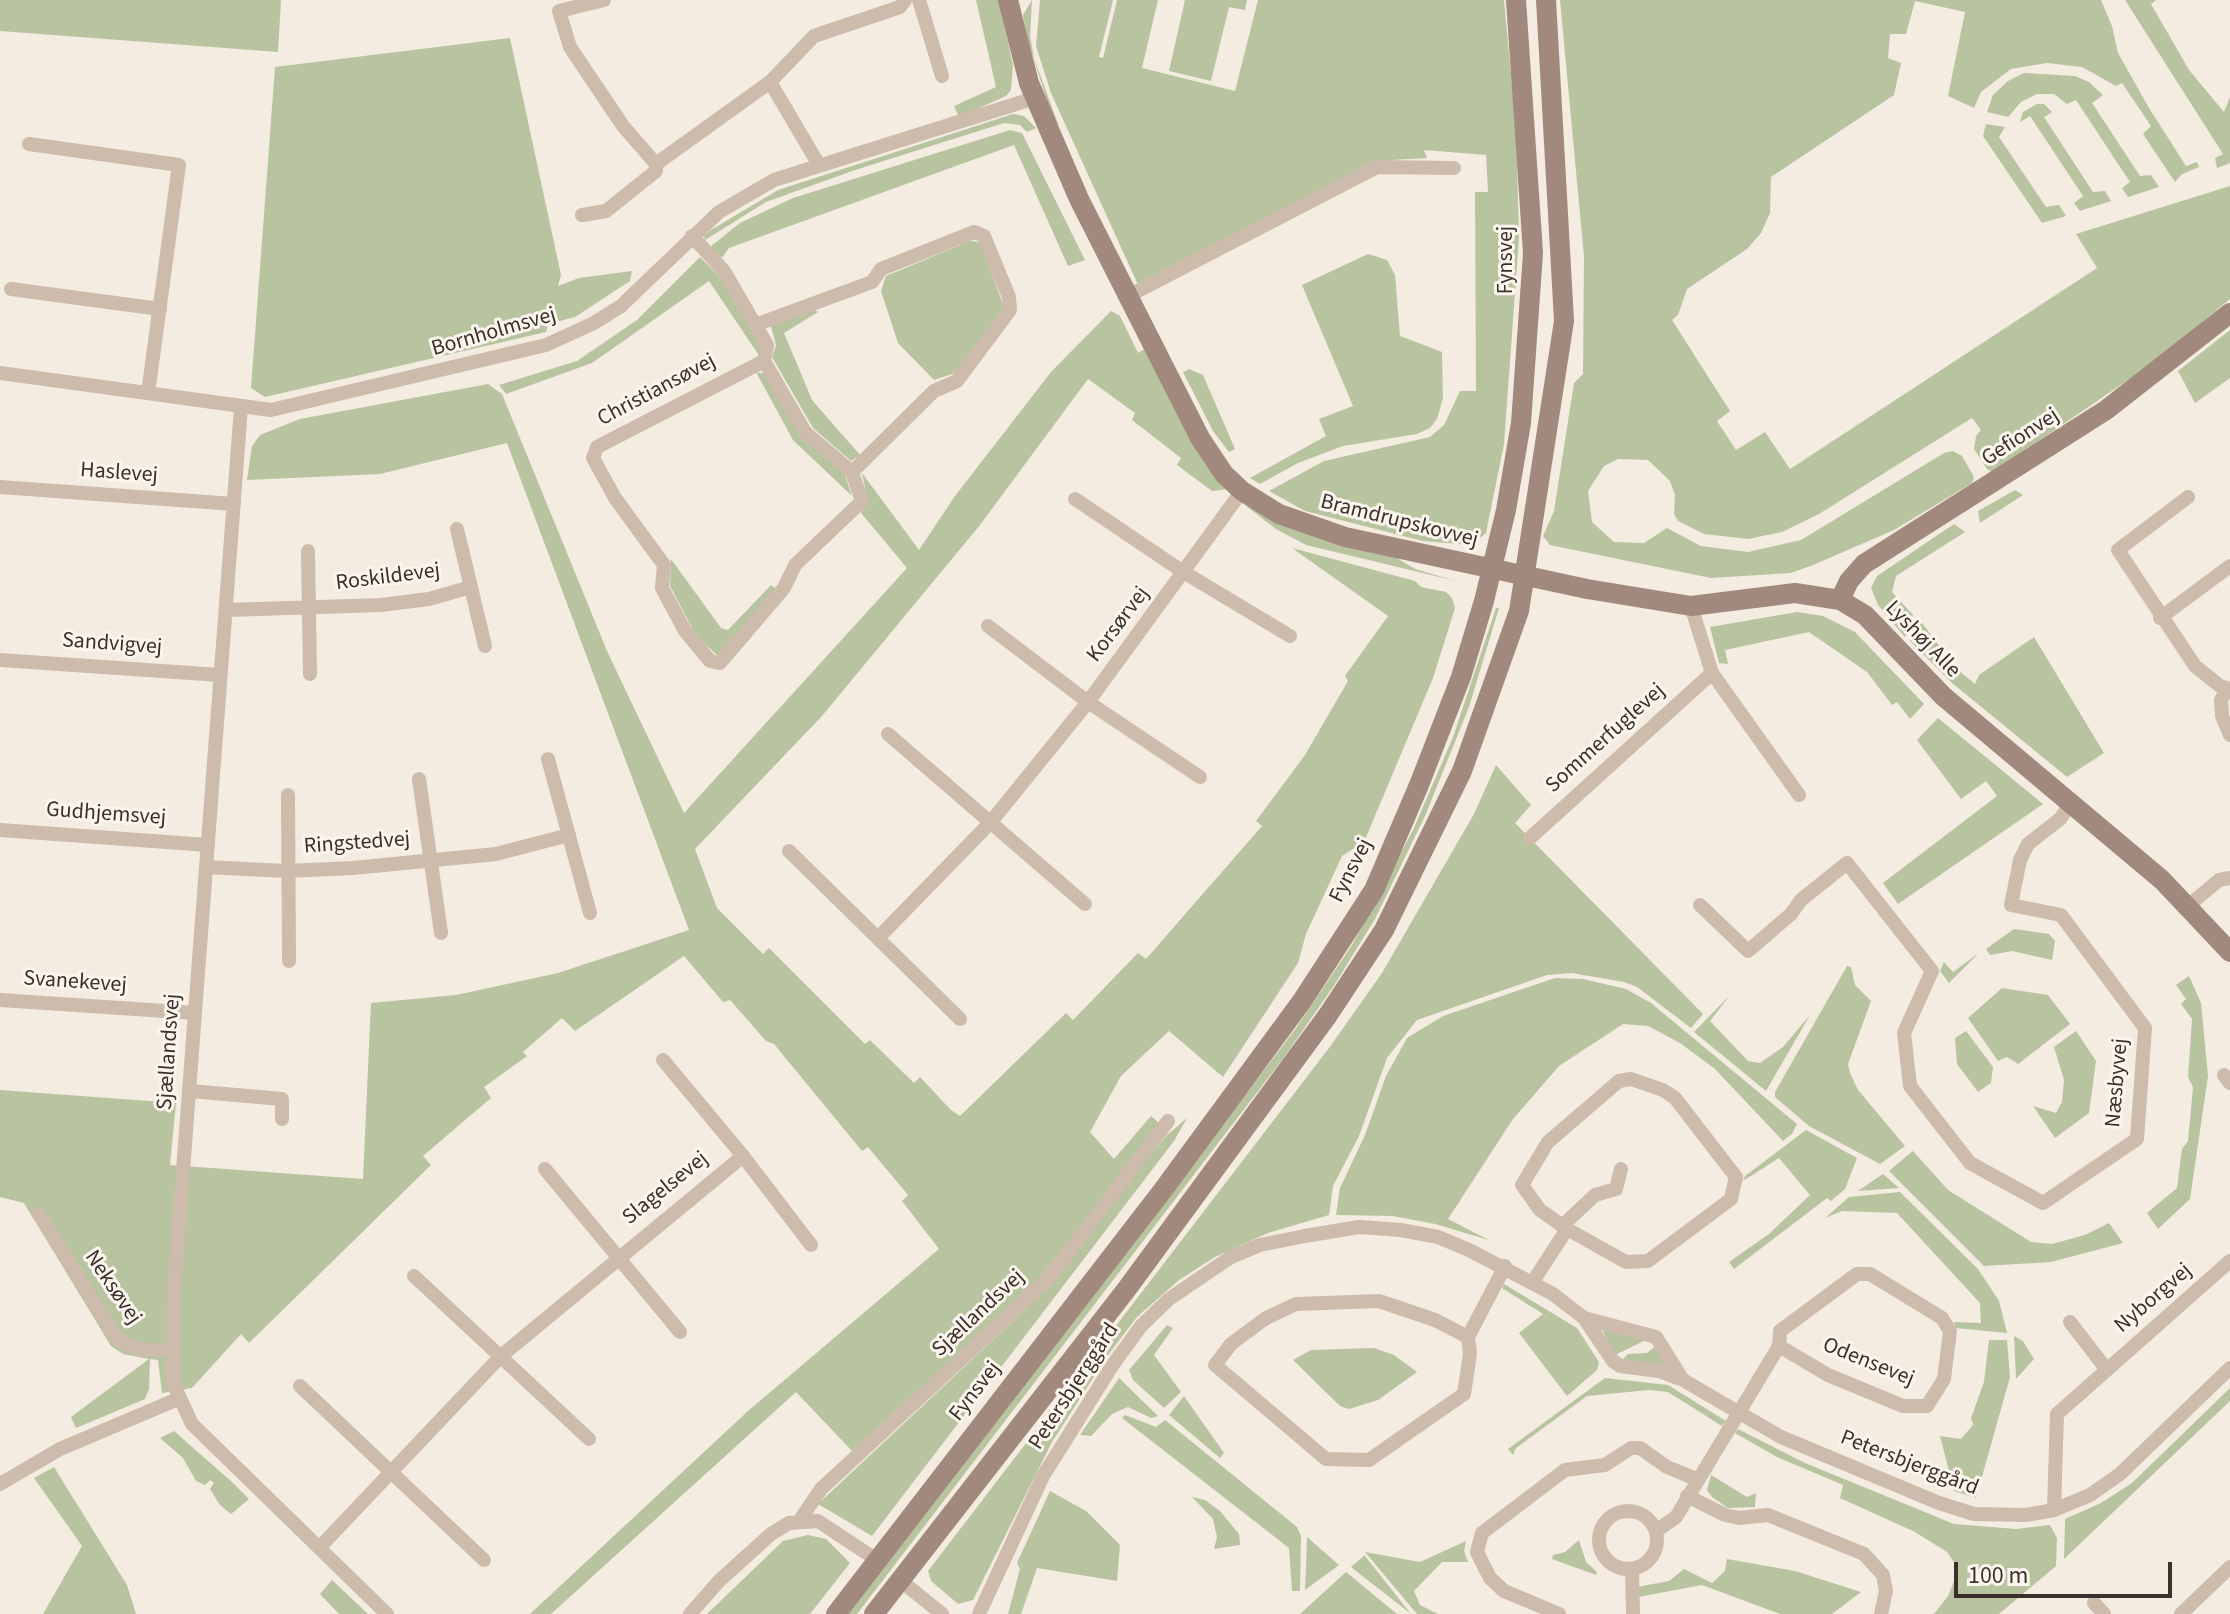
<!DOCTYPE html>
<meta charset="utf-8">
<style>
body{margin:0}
#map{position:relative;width:2230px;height:1614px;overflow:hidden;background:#f4ebe1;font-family:"Source Sans 3",sans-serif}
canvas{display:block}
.scale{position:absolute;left:1954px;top:1562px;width:218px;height:36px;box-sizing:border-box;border:4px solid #3b302b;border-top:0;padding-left:10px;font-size:24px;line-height:28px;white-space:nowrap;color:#3b302b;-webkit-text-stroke:6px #fbf5ee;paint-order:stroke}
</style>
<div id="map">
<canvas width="2230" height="1614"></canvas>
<div class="scale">100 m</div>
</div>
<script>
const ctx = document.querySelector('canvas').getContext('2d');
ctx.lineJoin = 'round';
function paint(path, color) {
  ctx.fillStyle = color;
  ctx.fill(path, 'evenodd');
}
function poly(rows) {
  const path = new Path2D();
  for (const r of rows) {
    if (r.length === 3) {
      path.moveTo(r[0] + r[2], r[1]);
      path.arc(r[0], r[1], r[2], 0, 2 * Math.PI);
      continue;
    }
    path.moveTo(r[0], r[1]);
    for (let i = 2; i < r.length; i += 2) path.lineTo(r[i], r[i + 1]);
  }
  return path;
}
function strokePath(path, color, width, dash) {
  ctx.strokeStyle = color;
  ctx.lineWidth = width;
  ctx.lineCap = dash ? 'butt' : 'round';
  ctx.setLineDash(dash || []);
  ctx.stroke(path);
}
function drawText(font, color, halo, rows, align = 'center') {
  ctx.font = font + ' "Source Sans 3",sans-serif';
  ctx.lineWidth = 6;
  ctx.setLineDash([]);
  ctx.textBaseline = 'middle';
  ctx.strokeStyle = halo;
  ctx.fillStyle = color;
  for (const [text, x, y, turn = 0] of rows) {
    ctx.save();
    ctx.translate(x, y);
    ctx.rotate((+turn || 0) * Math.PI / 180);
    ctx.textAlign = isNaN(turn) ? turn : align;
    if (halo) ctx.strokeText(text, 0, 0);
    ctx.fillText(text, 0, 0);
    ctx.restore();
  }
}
const green = poly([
 [0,0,281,0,278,52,0,31],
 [976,0,999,0,1013,65,1011,90,1006,96,959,117,954,106,996,87],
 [1032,0,1030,36,1034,58,1058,124,1055,126,1027,37,1023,15],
 [1040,0,1113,0,1099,57,1103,58,1117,0,1158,0,1142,68,1235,91,1258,0,1504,0,1516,128,1519,237,1504,444,1486,533,1471,545,1423,541,1305,511,1269,491,1324,461,1430,437,1444,425,1460,391,1476,391,1475,192,1488,192,1486,155,1424,150,1427,158,1374,161,1139,287,1051,93,1036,46],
 [1185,0,1247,0,1245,10,1229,7,1211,81,1169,71],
 [1560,0,2101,0,2112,26,2118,53,2149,108,2186,166,2197,162,2199,167,2182,174,2175,182,2143,134,2151,126,2122,83,2116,86,2082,67,2047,63,2011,69,1981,92,1974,108,1948,96,1965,12,1915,1,1906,34,1890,34,1888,58,1901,63,1894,95,1771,177,1770,213,1761,233,1747,249,1687,289,1678,315,1672,320,1730,411,1717,421,1736,450,1765,432,1790,469,2097,268,2076,234,2230,186,2230,299,2147,367,1993,472,1987,469,1974,449,1976,436,1981,430,1972,418,1819,514,1782,532,1748,539,1704,534,1678,521,1674,514,1675,495,1670,481,1648,460,1618,459,1604,466,1588,491,1592,522,1614,542,1644,543,1667,528,1701,546,1748,552,1801,540,1944,453,1953,451,1962,456,1974,477,1972,483,1894,530,1813,565,1791,573,1711,578,1550,545,1543,536,1554,511,1574,383,1583,374,1584,257],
 [2125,0,2156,0,2151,4,2189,70,2224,112,2230,97,2230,163,2217,168,2215,158,2223,154],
 [510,38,561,275,558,286,579,278,632,271,630,281,575,317,548,324,546,332,265,397,251,388,275,67],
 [2024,73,2075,76,2089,82,2103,95,2092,103,2140,176,2151,175,2159,187,2128,197,2122,188,2130,182,2076,100,2067,104,2054,94,2037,94,2021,102,2008,117,1987,112,1993,95,2008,81],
 [2037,104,2044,104,2052,112,2044,117,2093,192,2105,191,2111,201,2080,211,2074,203,2083,196,2030,116,2020,122,2023,112],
 [1013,114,1024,116,1036,128,1027,132,1020,125,1004,123,855,170,766,202,705,240,704,236,711,230,778,190],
 [1986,124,2005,127,1999,137,2046,207,2059,205,2066,216,2042,223,1983,136],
 [1010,130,1022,133,1085,260,1068,266,1014,145,729,248,722,258,710,247,740,223,793,198],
 [970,241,980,242,1004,307,955,373,934,380,898,343,881,291,886,276],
 [1368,254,1387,260,1395,275,1400,336,1442,352,1443,398,1437,419,1430,428,1417,434,1343,446,1298,463,1260,484,1250,478,1326,436,1319,419,1353,406,1302,285],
 [700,257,722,279,761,344,760,357,709,281,592,363,506,394,499,385,577,361,637,320],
 [812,309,818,312,784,333,812,400,860,455,851,461,813,428,772,357,776,345,770,323],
 [1111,311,1120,316,1138,353,1146,348,1227,489,1212,491,1177,465,1181,458,1132,420,1135,413,1088,379,980,525,822,716,695,849,717,908,763,954,769,948,865,1044,870,1040,914,1083,920,1077,951,1110,960,1116,1066,1013,1073,1020,1138,953,1146,959,1262,826,1256,821,1305,755,1348,681,1345,676,1388,616,1292,548,1415,581,1421,587,1446,592,1452,598,1455,608,1433,678,1364,842,1342,856,1306,934,1298,963,1223,1077,1169,1031,1121,1076,1090,1132,1114,1159,1151,1116,1160,1124,1040,1278,852,1451,796,1392,551,1614,530,1614,748,1411,939,1249,902,1201,908,1195,868,1147,862,1151,774,1044,766,1041,730,1000,723,1002,684,956,575,1031,562,1018,523,1052,527,1056,484,1087,491,1098,423,1156,431,1165,249,1343,241,1334,192,1388,162,1393,158,1360,150,1359,149,1389,145,1399,76,1428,71,1417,149,1359,123,1354,111,1346,24,1203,0,1197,0,1090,176,1103,170,1165,363,1179,371,1003,456,995,558,973,689,930,507,443,380,474,247,480,252,446,260,435,300,419,488,384,502,394,607,651,684,813,907,568,861,513,868,501,862,473,919,550,955,496,1051,372],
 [2230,330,2230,378,2195,403,2178,371],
 [1189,369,1203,375,1235,449,1229,452,1213,431,1183,372],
 [756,372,765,374,843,469,852,496,793,440],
 [2015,490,2023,495,1980,523,1978,511],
 [1246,506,1395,557,1415,569,1456,581,1306,545,1276,529],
 [1954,524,1965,532,1896,576,1892,592,1913,615,1905,637,1878,605,1871,588,1877,576],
 [671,559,721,628,728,630,771,585,777,590,718,656,696,636,670,586],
 [1496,608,1499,608,1469,707,1425,816,1375,919,1335,984,1285,1056,857,1614,848,1614,1294,1031,1352,945,1414,828,1453,737],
 [1797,612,1823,616,1855,632,1924,704,1910,719,1897,702,1892,705,1867,672,1809,632,1725,650,1728,664,1719,663,1710,627],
 [1919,619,1957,669,1975,684,1979,675,2034,637,2104,753,2067,777,1952,683,1910,641],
 [1938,718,2043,804,1898,904,1883,883,1997,796,1986,781,1961,799,1917,740],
 [1496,765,1531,805,1515,823,1703,1014,1691,1028,1637,987,1624,982,1572,973,1547,975,1417,1020,1387,1058,1359,1136,1333,1186,1329,1215,1268,1233,1215,1257,1179,1280,1137,1317,1108,1355,1052,1442,973,1600,958,1604,931,1581,928,1571,1329,1048,1382,973,1474,814],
 [2014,929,2049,934,2055,941,2052,960,2012,951,1990,955,1986,949],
 [1979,953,1949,983,1940,971,1944,962,1953,972],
 [1847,966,1851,967,1855,985,1871,1001,1848,1064,1850,1073,1858,1090,1905,1146,1880,1164,1809,1126,1775,1097,1775,1092],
 [2189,976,2201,1003,2208,1076,2190,1199,2158,1229,2147,1213,2177,1188,2182,1149,2188,1141,2193,1087,2188,1077,2192,1019,2181,1004,2186,999,2176,985],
 [1555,978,1583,979,1626,989,1651,1003,1797,1124,1792,1134,1783,1141,1715,1069,1680,1043,1648,1026,1623,1024,1559,1066,1513,1119,1448,1219,1489,1240,1435,1224,1393,1216,1336,1215,1340,1188,1365,1135,1386,1076,1407,1038,1443,1016],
 [2002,988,2048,995,2070,1024,2018,1064,2007,1057,1998,1061,1968,1018],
 [1730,995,1710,1021,1748,1061,1760,1063,1783,1047,1810,1015,1766,1091,1694,1032],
 [1966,1031,1993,1067,1991,1083,1978,1092,1957,1064,1955,1038],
 [2076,1031,2096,1061,2089,1113,2055,1138,2033,1106,2056,1113,2062,1102,2064,1080,2054,1047],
 [1187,1118,1174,1141,872,1536,818,1504,1029,1306,1166,1136],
 [1806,1130,1857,1158,1845,1189,1831,1201,1827,1198,1734,1269,1729,1262,1769,1234,1810,1195,1779,1158,1743,1181,1745,1176],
 [1913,1151,1948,1190,2031,1242,2052,1244,2085,1235,2109,1223,2123,1243,2051,1262,1984,1266,1889,1171],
 [1883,1174,1899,1188,1858,1191],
 [1900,1192,1978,1269,1999,1301,2007,1333,1955,1328,1954,1322,1981,1323,1980,1303,1897,1213,1842,1211,1825,1218,1849,1197],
 [1504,1284,1577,1328,1599,1362,1597,1370,1567,1396,1519,1333,1543,1314,1502,1288],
 [1167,1325,1173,1328,1154,1355,1181,1392,1164,1408,1133,1380,1129,1370],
 [1602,1330,1650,1338,1615,1355],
 [2014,1336,2023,1341,2034,1359,2016,1379],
 [1989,1340,2007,1340,2010,1377,1976,1498,1954,1491,1940,1436,1961,1439,1973,1425,1971,1418,1984,1382],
 [1658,1344,1670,1368,1622,1360,1628,1354,1647,1353],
 [1374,1348,1394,1355,1417,1372,1378,1400,1349,1409,1340,1406,1293,1360,1311,1350],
 [1119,1378,1158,1416,1151,1418,1128,1407,1112,1414,1091,1436,1080,1435],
 [1605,1378,1668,1385,1726,1421,1722,1426,1668,1392,1649,1390,1587,1396,1516,1448,1513,1455,1508,1449],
 [2230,1388,2230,1401,2064,1559,2065,1519,2101,1503,2132,1483],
 [1184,1396,1224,1453,1220,1458,1169,1415],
 [1125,1415,1156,1427,1165,1420,1297,1527,1301,1536,1300,1591,1292,1591,1289,1548,1122,1418],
 [1738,1429,1805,1463,1954,1524,2016,1529,2050,1525,2057,1538,2056,1566,1999,1614,1934,1614,1948,1596,1955,1579,1956,1565,1947,1552,1915,1532,1840,1498,1843,1485,1777,1457,1735,1433],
 [174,1431,232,1482,249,1499,231,1514,220,1505,210,1489,214,1483,210,1480,205,1485,196,1481,183,1458,160,1438],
 [54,1467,127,1585,136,1614,43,1614,82,1546,34,1478],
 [1711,1475,1747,1497,1756,1493,1755,1507,1728,1508,1712,1497,1707,1490],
 [1050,1491,1086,1511,1120,1545,1117,1581,1037,1568,1021,1614,1008,1614,1020,1569,1017,1563],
 [1192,1497,1205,1500,1220,1511,1239,1534,1240,1545,1214,1549,1217,1537,1213,1519],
 [808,1535,826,1539,850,1563,810,1614,707,1614,783,1541],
 [1307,1537,1339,1565,1305,1590,1306,1568],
 [1579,1540,1586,1562,1597,1572,1596,1575,1552,1559,1553,1555,1565,1552],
 [1466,1541,1464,1551,1468,1562,1442,1562,1414,1591,1420,1605,1438,1614,1417,1614,1365,1552,1420,1562],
 [1365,1555,1365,1556,1411,1614,1351,1567],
 [1727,1559,1795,1571,1861,1592,1832,1614,1780,1614,1702,1585,1638,1597,1637,1587,1669,1581,1684,1569,1712,1583,1725,1571],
 [1346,1572,1397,1614,1300,1614],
 [332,1580,368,1614,339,1614,320,1594]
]);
const street = poly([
 [604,0,559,11,570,47,623,126,656,164,770,82,814,36,900,7,905,0],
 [919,0,942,76],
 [770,82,819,165],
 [29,144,179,165,148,393],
 [582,215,606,211,656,171,656,164],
 [692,236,724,271,767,345,764,361,805,432,852,472,862,501,795,565,784,588,720,663,710,661,685,631,662,588,664,565,615,498,593,458,597,447,764,361],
 [11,289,160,309],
 [1128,296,1377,167,1454,168],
 [755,325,872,282,881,269,974,232,984,236,1009,297,1010,310,957,381,934,391,852,472],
 [0,373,271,410,546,345,594,323,621,306,719,212,774,180,1035,98],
 [241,407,174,1289,173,1383,192,1424,387,1614],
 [0,487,234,504],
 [2188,497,2118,550,2195,666,2220,686,2230,689],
 [1075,499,1185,573,1290,636],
 [457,529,485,646],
 [308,551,310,674],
 [1691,606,1712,673,1799,795],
 [227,610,381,605,429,599,471,587],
 [2160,618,2230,566],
 [988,626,1088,702,1200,777],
 [0,660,220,675],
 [2228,688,2221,700,2222,716,2230,735],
 [888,734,1085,904],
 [548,759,590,913],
 [419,779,441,933],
 [288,795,289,961],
 [0,830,208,845],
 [1530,838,1712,673],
 [789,851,960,1019],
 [206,867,286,871,353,868,496,854,569,835],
 [1700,905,1748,951,1791,914,1801,900,1847,863,1932,971,1904,1033,1910,1086,1970,1163,2043,1203,2137,1139,2145,1028,2061,915,2011,905,2020,860,2028,844,2060,819,2072,802],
 [2188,906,2219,880,2230,878],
 [878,938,990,823,1088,702,1242,491],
 [0,1000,195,1013],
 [663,1060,743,1156],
 [2224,1075,2230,1083],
 [190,1091,282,1099,282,1119],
 [545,1169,680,1332],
 [39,1214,117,1339,140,1350,171,1350],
 [1562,1226,1595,1195,1616,1189,1621,1169],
 [414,1276,589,1439],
 [1532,1283,1567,1229,1626,1262,1648,1261,1731,1199,1736,1177,1675,1098,1663,1090,1631,1079,1619,1081,1548,1142,1522,1185,1540,1210,1567,1229],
 [1584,1318,1656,1337,1683,1380],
 [2070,1322,2107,1370],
 [1468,1337,1435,1320,1379,1301,1296,1304,1266,1318,1231,1344,1215,1365,1326,1459,1369,1460,1464,1394,1470,1354,1468,1337,1505,1266],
 [300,1386,484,1560],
 [0,1484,60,1449,178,1399],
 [1687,1496,1725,1515,1739,1518,1768,1515,1864,1554,1883,1575,1886,1591,1881,1614],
 [2054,1510,2057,1414,2230,1261],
 [1628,1540,29],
 [800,1520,821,1489,1048,1279,1168,1121],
 [1656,1531,1676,1517,1779,1346,1780,1331,1857,1274,1870,1274,1942,1318,1950,1331,1944,1379,1927,1406,1903,1406,1828,1375,1779,1346],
 [319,1548,501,1356,743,1156,811,1245],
 [1632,1569,1633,1614],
 [900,1580,942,1614],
 [2094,1603,2104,1614],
 [690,1614,719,1581,771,1534,789,1523,818,1521,877,1560],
 [979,1614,1043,1476,1112,1366,1141,1326,1169,1299,1231,1257,1260,1245,1305,1236,1359,1227,1401,1230,1438,1237,1469,1250,1553,1294,1584,1318,1613,1361,1620,1366,1659,1371,1683,1380,1781,1437,1939,1503,1974,1514,2026,1515,2054,1510,2090,1495,2120,1474,2230,1368],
 [1559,1614,1504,1591,1490,1578,1477,1552,1482,1533,1565,1470,1605,1465,1631,1448,1640,1448,1667,1467,1696,1479],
 [2181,1614,2230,1567]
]);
const secondary = poly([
 [1008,0,1029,83,1079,199,1200,438,1224,474,1242,491,1279,514,1345,537,1587,589,1691,606,1795,593,1840,600,1865,615,1943,696,2162,880,2230,952],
 [1840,600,1849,581,1864,564,2106,410,2230,313],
 [836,1614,1166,1186,1302,1001,1374,890,1419,785,1461,677,1484,601,1506,510,1521,423,1533,253,1516,0],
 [874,1614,1126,1290,1328,1015,1384,930,1462,771,1519,611,1564,321,1546,0]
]);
const streetNames = [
 ["Fynsvej",1507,260,-90],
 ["Bornholmsvej",494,333,-16],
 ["Christiansøvej",657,391,-28],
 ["Gefionvej",2021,438,-33],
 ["Haslevej",119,474,4],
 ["Bramdrupskovvej",1399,522,14],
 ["Roskildevej",388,578,-7],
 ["Korsørvej",1119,625,-53],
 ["Lyshøj Alle",1922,640,46],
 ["Sandvigvej",112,645,4],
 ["Sommerfuglevej",1606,739,-42],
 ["Gudhjemsvej",106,815,4],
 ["Ringstedvej",357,844,-4],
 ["Fynsvej",1352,871,-63],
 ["Svanekevej",75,983,4],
 ["Sjællandsvej",170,1052,-86],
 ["Næsbyvej",2118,1083,-85],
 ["Slagelsevej",666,1189,-39],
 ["Neksøvej",112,1288,56],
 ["Nyborgvej",2154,1299,-41],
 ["Sjællandsvej",979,1314,-43],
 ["Odensevej",1868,1363,22],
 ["Petersbjerggård",1075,1387,-57],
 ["Fynsvej",976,1392,-52],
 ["Petersbjerggård",1909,1464,21]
];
paint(green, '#b8c4a0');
strokePath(street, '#cdbbac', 14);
strokePath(secondary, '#a18a7d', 20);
drawText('22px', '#3b302b', '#fbf5ee', streetNames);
</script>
